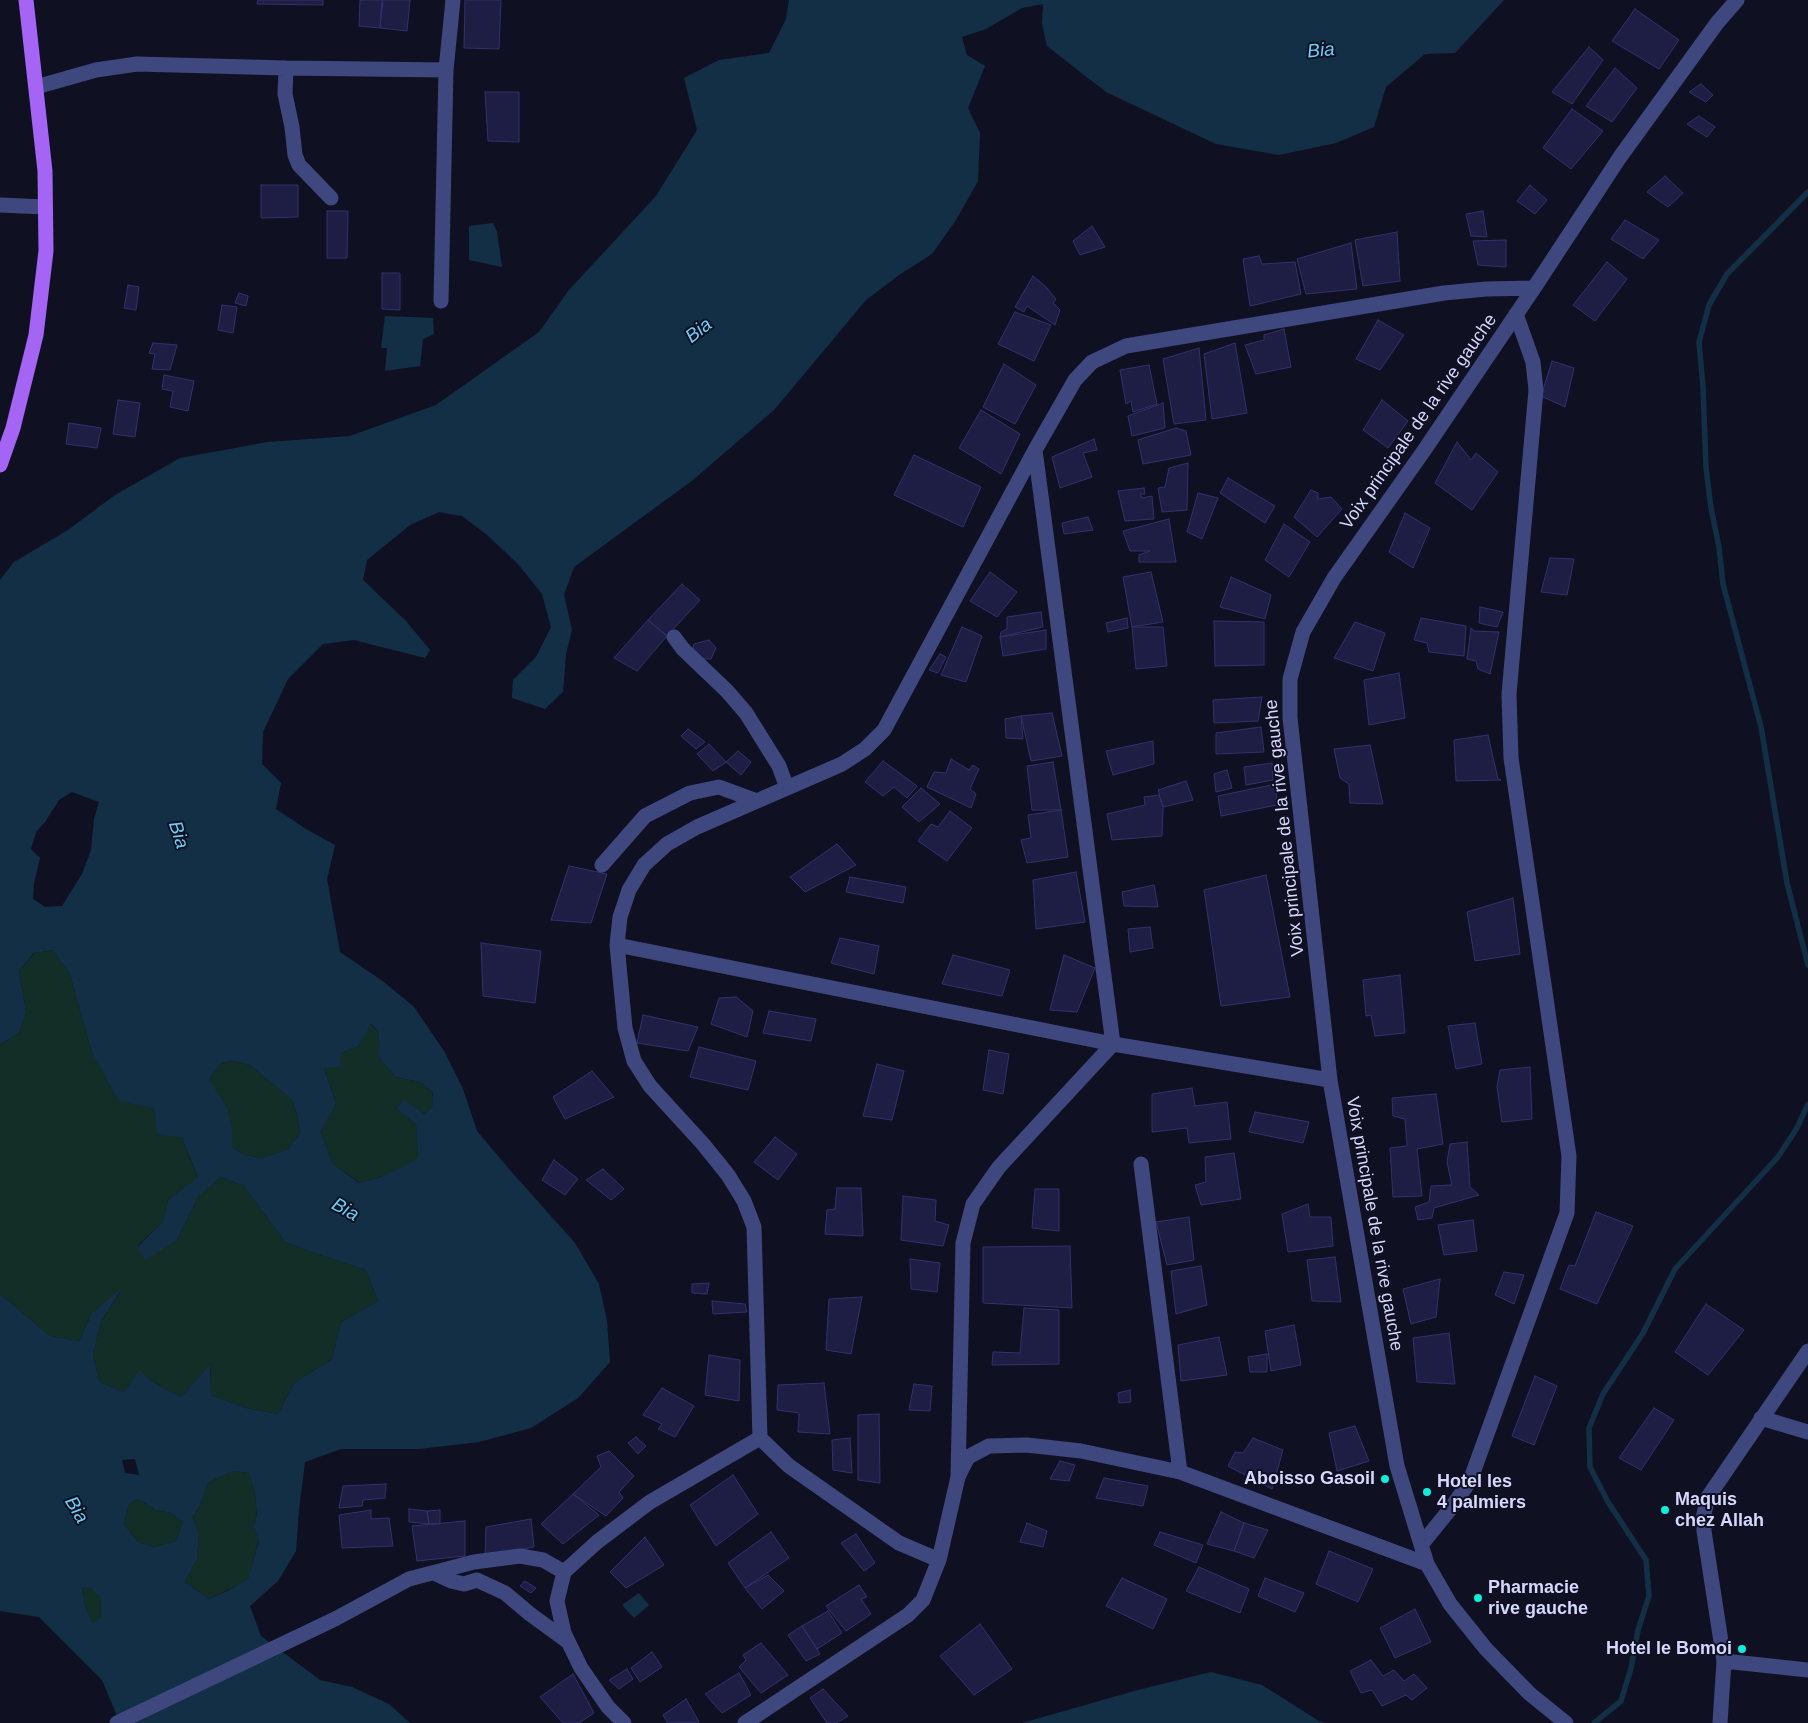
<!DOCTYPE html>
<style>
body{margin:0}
canvas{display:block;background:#101023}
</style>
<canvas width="1808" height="1723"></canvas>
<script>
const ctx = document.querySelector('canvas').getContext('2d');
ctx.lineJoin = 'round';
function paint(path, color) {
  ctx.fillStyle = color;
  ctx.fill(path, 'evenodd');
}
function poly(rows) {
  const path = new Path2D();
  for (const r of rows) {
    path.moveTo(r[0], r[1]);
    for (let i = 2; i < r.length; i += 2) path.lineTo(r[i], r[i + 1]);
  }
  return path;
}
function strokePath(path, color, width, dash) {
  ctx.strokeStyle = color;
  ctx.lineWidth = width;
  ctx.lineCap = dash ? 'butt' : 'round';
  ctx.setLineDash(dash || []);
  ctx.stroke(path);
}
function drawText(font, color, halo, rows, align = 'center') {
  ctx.font = font + ' Arial,sans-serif';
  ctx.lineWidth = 4;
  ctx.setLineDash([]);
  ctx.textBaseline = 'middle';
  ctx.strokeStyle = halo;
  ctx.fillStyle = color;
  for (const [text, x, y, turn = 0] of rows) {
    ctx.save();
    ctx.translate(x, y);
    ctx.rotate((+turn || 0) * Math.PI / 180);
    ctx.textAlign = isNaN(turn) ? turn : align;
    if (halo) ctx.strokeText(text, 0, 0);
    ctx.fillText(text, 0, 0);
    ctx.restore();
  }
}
const green = poly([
 [53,950,70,975,92,1053,154,1108,182,1138,198,1178,168,1200,162,1223,137,1246,177,1240,198,1197,221,1177,244,1186,285,1242,317,1254,366,1270,378,1301,341,1322,332,1359,294,1383,278,1414,246,1408,211,1395,210,1364,181,1397,153,1382,139,1371,124,1392,100,1382,93,1355,101,1321,122,1289,92,1313,79,1341,50,1336,11,1303,0,1295,0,1045,19,1033,26,1012,19,971,35,953],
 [370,1024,378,1031,381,1046,377,1055,395,1077,420,1082,433,1092,432,1108,423,1114,416,1124,418,1158,401,1168,378,1178,360,1183,333,1164,321,1132,336,1103,324,1068,341,1053,358,1047],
 [232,1061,250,1065,291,1099,296,1111,300,1133,288,1149,262,1158,245,1155,232,1147,232,1128,209,1079,221,1064],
 [233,1471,249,1473,255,1494,257,1515,253,1526,259,1539,248,1580,209,1599,185,1582,197,1559,199,1533,193,1517,202,1501,208,1483],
 [138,1499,156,1510,171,1513,183,1522,176,1541,154,1547,138,1542,124,1524,129,1504],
 [82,1586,91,1588,100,1597,101,1618,93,1623,86,1609]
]);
const water = poly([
 [789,0,1504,0,1455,53,1425,54,1386,87,1374,127,1336,143,1279,155,1216,144,1106,92,1047,46,1042,24,1043,4,1022,8,986,29,962,37,967,55,985,66,968,108,980,133,978,181,956,220,932,254,899,275,866,300,774,410,693,480,574,567,564,595,572,630,566,654,563,692,545,709,512,698,513,680,536,657,551,627,542,594,518,564,486,534,462,516,439,512,410,525,367,560,363,580,406,621,430,650,425,658,354,640,323,644,288,679,263,732,262,764,281,783,276,809,306,829,335,845,327,879,340,952,384,982,414,1007,444,1051,463,1089,477,1131,509,1169,575,1243,599,1284,607,1321,610,1362,578,1398,531,1428,479,1442,419,1449,341,1449,305,1462,299,1509,296,1551,278,1581,250,1606,261,1636,320,1680,352,1687,389,1704,410,1723,120,1723,102,1680,39,1617,0,1611,0,1295,11,1303,50,1336,79,1341,92,1313,123,1287,101,1321,93,1355,100,1382,124,1392,139,1370,153,1382,181,1397,210,1364,211,1395,246,1408,278,1414,294,1383,332,1359,341,1322,378,1301,366,1270,317,1254,285,1242,244,1186,221,1177,198,1197,177,1240,145,1260,137,1247,162,1223,168,1200,198,1177,182,1138,157,1134,154,1108,119,1101,92,1053,70,975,53,950,34,953,19,971,26,1012,19,1033,0,1045,0,580,14,562,68,530,115,495,180,458,268,442,350,436,436,405,539,332,569,290,656,196,697,130,684,78,719,60,769,53,786,19],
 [72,792,99,802,94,819,91,850,82,874,62,906,45,907,33,899,34,883,40,858,31,849,36,832,45,822,59,800],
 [371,1024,378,1031,380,1046,377,1055,395,1077,420,1082,433,1092,432,1108,423,1114,404,1099,397,1109,416,1124,418,1158,400,1168,378,1178,359,1183,333,1164,321,1132,336,1103,324,1068,340,1067,341,1053,358,1047],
 [232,1061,250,1065,291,1099,296,1111,300,1133,288,1149,262,1158,245,1155,232,1147,232,1128,227,1108,209,1079,221,1064],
 [135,1459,139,1475,125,1473,122,1460],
 [233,1471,249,1473,255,1494,257,1515,253,1526,259,1540,248,1579,227,1591,209,1599,185,1582,197,1559,199,1533,193,1517,202,1501,208,1483],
 [138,1499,156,1510,171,1513,183,1522,176,1541,154,1547,138,1542,124,1524,129,1504],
 [82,1587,91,1588,100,1597,101,1617,93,1623,86,1609],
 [493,223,497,232,502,267,469,260,469,226],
 [385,316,433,318,434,334,423,339,420,366,385,371,387,348,381,348],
 [639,1593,649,1605,634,1618,622,1605],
 [1211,1672,1262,1685,1319,1721,1326,1723,1022,1723,1138,1690]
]);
const stream = poly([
 [1808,192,1727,274,1709,305,1699,342,1703,387,1706,468,1711,508,1719,547,1723,584,1761,727,1787,883,1808,965],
 [1594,1723,1621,1701,1631,1668,1638,1630,1649,1596,1646,1560,1608,1502,1590,1467,1589,1428,1603,1394,1643,1333,1675,1269,1778,1157,1797,1128,1808,1104]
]);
const building = poly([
 [258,0,323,0,323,5,257,4,258,0],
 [360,0,382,0,380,28,359,26,360,0],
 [383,0,410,0,407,31,380,28,383,0],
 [465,0,501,0,499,49,464,48,465,0],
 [1635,9,1679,40,1659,69,1612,41,1635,9],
 [1589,47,1603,60,1572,104,1552,92,1589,47],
 [1615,68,1637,88,1612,122,1586,106,1615,68],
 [1701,84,1713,95,1706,102,1689,92,1701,84],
 [485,92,519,92,519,142,488,141,485,92],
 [1572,109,1603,131,1571,169,1543,148,1572,109],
 [1699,116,1715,127,1707,137,1687,124,1699,116],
 [1665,176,1683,193,1668,207,1647,192,1665,176],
 [261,185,298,185,298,217,261,218,261,185],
 [1530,185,1547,200,1535,214,1517,201,1530,185],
 [327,211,348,211,347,258,327,258,327,211],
 [1483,211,1487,237,1471,236,1466,214,1483,211],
 [1625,220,1659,240,1643,259,1611,239,1625,220],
 [1092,226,1105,247,1080,255,1073,241,1092,226],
 [1397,232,1400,281,1363,286,1355,240,1397,232],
 [1506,240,1506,267,1478,265,1473,241,1506,240],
 [1351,243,1357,289,1306,294,1297,259,1351,243],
 [1259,256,1262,264,1295,262,1301,294,1250,306,1243,259,1259,256],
 [1607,262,1627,279,1595,321,1573,305,1607,262],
 [382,273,400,273,400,310,382,309,382,273],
 [1033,276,1046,287,1056,299,1053,303,1060,310,1055,325,1027,306,1024,312,1015,307,1033,276],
 [128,285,139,287,136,310,124,308,128,285],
 [239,293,248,296,246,306,235,303,239,293],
 [222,305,237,307,233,333,218,330,222,305],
 [1015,312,1051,325,1034,361,998,344,1015,312],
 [1378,320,1404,335,1380,370,1356,359,1378,320],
 [1284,329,1291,367,1256,374,1245,345,1264,340,1264,335,1284,329],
 [153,343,177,345,170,370,152,369,155,354,149,353,153,343],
 [1235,343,1247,413,1212,419,1204,354,1235,343],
 [1199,348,1206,420,1174,424,1163,359,1199,348],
 [1552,361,1574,368,1565,407,1541,396,1552,361],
 [1004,364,1036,385,1015,424,983,407,1004,364],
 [1149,365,1157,404,1133,412,1131,401,1126,404,1120,370,1149,365],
 [164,375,194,381,188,411,170,407,173,391,162,389,164,375],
 [118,400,140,403,135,437,113,434,118,400],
 [1382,400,1408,421,1388,448,1363,430,1382,400],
 [1163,403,1165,428,1132,436,1128,416,1163,403],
 [981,410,1020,434,1001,474,959,448,981,410],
 [69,423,101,428,97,448,66,444,69,423],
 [1176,428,1186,431,1191,455,1143,464,1138,440,1176,428],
 [1094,439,1097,450,1083,453,1092,477,1060,488,1052,457,1094,439],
 [1457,442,1471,460,1476,453,1498,472,1472,510,1435,483,1457,442],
 [914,455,981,487,963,527,894,495,914,455],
 [1188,463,1187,510,1162,512,1158,488,1165,487,1169,468,1188,463],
 [1228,478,1275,506,1265,523,1220,493,1228,478],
 [1144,488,1145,494,1140,494,1142,498,1152,496,1154,519,1125,521,1118,491,1144,488],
 [1311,490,1318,493,1318,499,1331,497,1342,509,1317,537,1294,517,1311,490],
 [1198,493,1218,498,1202,539,1187,532,1198,493],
 [1405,513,1430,528,1413,568,1389,552,1405,513],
 [1088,517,1093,530,1064,534,1062,523,1088,517],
 [1169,519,1176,562,1139,562,1139,555,1150,551,1130,551,1123,531,1169,519],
 [1284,524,1310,542,1289,577,1265,560,1284,524],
 [1550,558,1574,559,1567,595,1541,592,1550,558],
 [990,572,1017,592,997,617,970,601,990,572],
 [1151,572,1163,622,1132,627,1123,577,1151,572],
 [1231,577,1271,595,1265,619,1220,607,1231,577],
 [682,584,700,600,667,636,648,620,682,584],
 [1480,607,1503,612,1497,627,1479,623,1480,607],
 [1041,612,1043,627,1000,637,1001,632,1007,629,1007,617,1041,612],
 [1127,618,1128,628,1108,632,1106,623,1127,618],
 [1421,618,1466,626,1464,656,1429,652,1427,643,1414,640,1421,618],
 [648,620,667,636,637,671,614,658,648,620],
 [1214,621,1264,622,1264,665,1215,666,1214,621],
 [1355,622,1385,633,1373,671,1334,658,1355,622],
 [962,627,982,636,966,682,941,675,962,627],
 [1132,627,1163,627,1167,666,1136,669,1132,627],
 [1471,628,1474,631,1499,632,1490,674,1478,669,1476,661,1467,659,1471,628],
 [1046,630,1046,649,1003,656,1000,637,1046,630],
 [709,640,716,648,711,659,703,659,692,652,694,644,709,640],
 [940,654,946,657,938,673,929,670,940,654],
 [1399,673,1405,718,1369,725,1364,680,1399,673],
 [1262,697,1258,721,1214,723,1213,700,1262,697],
 [1052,713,1062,756,1031,761,1021,716,1052,713],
 [1021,716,1023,739,1006,738,1005,719,1021,716],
 [1261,727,1264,752,1216,754,1216,733,1261,727],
 [688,729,705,742,696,749,681,736,688,729],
 [1488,735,1498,779,1501,780,1456,781,1454,740,1488,735],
 [1153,741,1154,764,1113,775,1106,751,1153,741],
 [709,744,726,762,713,771,697,754,709,744],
 [1370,745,1383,804,1350,803,1349,784,1340,778,1334,749,1370,745],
 [738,751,751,762,741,775,726,762,738,751],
 [951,759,969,770,973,765,979,769,970,789,976,794,971,808,927,787,934,772,946,773,951,759],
 [883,761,917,786,907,798,894,787,883,796,865,782,883,761],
 [1053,762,1061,810,1032,810,1027,766,1053,762],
 [1272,763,1273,780,1246,785,1244,767,1272,763],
 [1227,770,1232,788,1216,792,1214,774,1227,770],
 [1186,781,1193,800,1163,807,1158,790,1186,781],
 [1276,784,1277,805,1221,816,1218,796,1276,784],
 [921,788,940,804,919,822,902,807,921,788],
 [1159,795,1163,807,1162,836,1112,840,1107,814,1145,805,1144,797,1159,795],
 [1061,810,1068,857,1027,863,1021,840,1031,838,1028,815,1061,810],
 [950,811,972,828,947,861,918,841,931,824,938,827,950,811],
 [837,844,856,865,805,892,790,877,837,844],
 [569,866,607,874,591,923,551,920,569,866],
 [1076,872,1085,922,1036,929,1033,880,1076,872],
 [1266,875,1290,997,1221,1006,1204,890,1266,875],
 [850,877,906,887,903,903,846,892,850,877],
 [1154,885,1158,907,1124,906,1122,892,1154,885],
 [1513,898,1520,954,1475,961,1467,912,1513,898],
 [1150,927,1153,948,1130,952,1128,929,1150,927],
 [840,938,879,946,874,974,831,963,840,938],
 [481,943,541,951,535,1003,483,996,481,943],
 [953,955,1010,970,1002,996,942,984,953,955],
 [1064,955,1095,968,1077,1012,1050,1010,1064,955],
 [1400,975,1405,1033,1375,1036,1371,1015,1366,1016,1363,980,1400,975],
 [736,997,753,1011,747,1037,711,1024,719,998,736,997],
 [769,1011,816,1019,811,1041,763,1033,769,1011],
 [643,1015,698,1027,688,1051,637,1043,643,1015],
 [1475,1023,1482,1064,1456,1069,1448,1026,1475,1023],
 [699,1047,756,1061,748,1090,690,1077,699,1047],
 [989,1050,1009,1054,1003,1094,983,1090,989,1050],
 [877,1064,904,1071,892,1120,863,1116,877,1064],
 [1530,1067,1532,1119,1502,1122,1497,1087,1500,1070,1530,1067],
 [592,1071,614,1097,565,1119,553,1097,592,1071],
 [1192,1088,1195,1106,1227,1102,1231,1139,1189,1143,1187,1128,1152,1132,1152,1094,1192,1088],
 [1436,1094,1443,1144,1417,1149,1422,1196,1393,1197,1390,1148,1407,1146,1405,1119,1393,1116,1392,1098,1436,1094],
 [1255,1112,1309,1122,1303,1143,1249,1132,1255,1112],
 [775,1137,797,1154,778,1180,754,1162,775,1137],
 [1467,1142,1470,1187,1479,1195,1434,1208,1432,1218,1418,1220,1415,1207,1429,1202,1431,1186,1452,1185,1447,1162,1450,1144,1467,1142],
 [1234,1153,1241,1199,1201,1205,1195,1185,1206,1182,1205,1157,1234,1153],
 [554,1160,578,1179,565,1195,542,1180,554,1160],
 [603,1169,624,1189,611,1200,586,1180,603,1169],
 [837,1188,861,1188,863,1236,825,1234,827,1210,835,1209,837,1188],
 [1035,1189,1059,1189,1059,1231,1032,1228,1035,1189],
 [903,1196,936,1200,935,1221,949,1225,943,1246,901,1240,903,1196],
 [1308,1204,1310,1217,1331,1217,1333,1246,1288,1252,1282,1214,1308,1204],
 [1596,1212,1633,1226,1597,1304,1560,1289,1569,1265,1575,1266,1596,1212],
 [1189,1217,1194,1260,1167,1265,1156,1222,1189,1217],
 [1473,1220,1477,1251,1444,1255,1438,1225,1473,1220],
 [1070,1246,1072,1308,983,1303,983,1247,1070,1246],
 [1335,1257,1341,1302,1312,1301,1307,1260,1335,1257],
 [910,1259,940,1263,937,1292,911,1289,910,1259],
 [1201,1266,1207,1305,1176,1314,1171,1271,1201,1266],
 [1504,1272,1524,1275,1514,1304,1495,1295,1504,1272],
 [1440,1279,1436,1317,1411,1324,1403,1289,1440,1279],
 [709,1283,707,1294,692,1293,692,1284,709,1283],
 [862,1297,851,1354,826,1350,829,1299,862,1297],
 [712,1301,745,1304,747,1312,713,1314,712,1301],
 [1706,1304,1744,1330,1708,1375,1675,1352,1706,1304],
 [1024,1308,1059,1310,1059,1364,992,1365,993,1352,1020,1353,1024,1308],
 [1294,1325,1301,1365,1271,1371,1265,1331,1294,1325],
 [1449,1333,1455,1384,1417,1382,1413,1338,1449,1333],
 [1219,1337,1227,1375,1181,1381,1178,1345,1219,1337],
 [1267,1354,1267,1372,1250,1372,1248,1357,1267,1354],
 [709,1355,740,1360,739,1401,705,1395,709,1355],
 [1535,1376,1557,1386,1534,1445,1512,1436,1535,1376],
 [824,1383,830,1434,798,1432,799,1413,777,1410,778,1385,824,1383],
 [914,1384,932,1386,930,1411,909,1410,914,1384],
 [662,1388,694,1406,675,1437,658,1429,662,1424,643,1415,662,1388],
 [1130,1390,1131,1402,1119,1403,1118,1393,1130,1390],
 [1654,1408,1674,1420,1641,1470,1619,1458,1654,1408],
 [879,1414,880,1483,858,1480,858,1415,879,1414],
 [1355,1426,1369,1461,1337,1471,1329,1433,1355,1426],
 [636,1437,646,1446,638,1454,628,1443,636,1437],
 [850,1438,852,1473,833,1470,832,1440,850,1438],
 [1253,1438,1283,1450,1272,1489,1228,1466,1235,1452,1243,1453,1253,1438],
 [609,1451,634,1476,619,1492,623,1498,606,1516,573,1494,601,1467,597,1456,609,1451],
 [1060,1461,1075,1465,1069,1481,1050,1479,1060,1461],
 [733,1475,758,1514,716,1546,690,1505,733,1475],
 [1104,1478,1148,1486,1143,1506,1096,1498,1104,1478],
 [386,1484,385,1498,363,1500,362,1506,339,1508,343,1486,386,1484],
 [573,1494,599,1515,563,1544,541,1524,573,1494],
 [409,1509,427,1511,429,1524,409,1522,409,1509],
 [371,1510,371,1519,389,1518,393,1546,342,1548,339,1515,371,1510],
 [440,1510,440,1524,429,1524,427,1511,440,1510],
 [1221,1512,1244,1523,1234,1551,1207,1544,1221,1512],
 [531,1519,534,1547,485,1557,486,1527,531,1519],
 [465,1521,465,1556,417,1561,412,1526,465,1521],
 [1027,1523,1047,1531,1043,1547,1020,1542,1027,1523],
 [1244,1523,1268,1530,1254,1558,1234,1551,1244,1523],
 [771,1532,789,1558,745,1588,728,1563,771,1532],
 [1160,1532,1203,1545,1196,1563,1154,1545,1160,1532],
 [856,1534,875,1563,864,1571,841,1543,856,1534],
 [645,1537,664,1565,626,1588,610,1572,645,1537],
 [1329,1551,1373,1569,1358,1602,1316,1584,1329,1551],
 [1199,1567,1249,1589,1240,1613,1186,1591,1199,1567],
 [768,1575,784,1591,762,1609,745,1588,768,1575],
 [1122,1578,1167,1599,1153,1629,1106,1606,1122,1578],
 [1265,1578,1304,1593,1295,1612,1258,1596,1265,1578],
 [525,1581,536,1588,531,1593,520,1586,525,1581],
 [859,1585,867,1597,861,1599,871,1614,846,1631,826,1606,859,1585],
 [1415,1609,1431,1642,1395,1658,1380,1628,1415,1609],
 [828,1611,842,1633,817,1649,802,1626,828,1611],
 [980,1624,1012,1669,974,1695,940,1656,980,1624],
 [802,1626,820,1654,806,1661,788,1635,802,1626],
 [761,1643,788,1675,761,1693,739,1667,746,1660,743,1655,761,1643],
 [652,1652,662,1667,640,1682,631,1668,652,1652],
 [1371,1660,1383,1676,1394,1670,1404,1681,1414,1674,1427,1688,1412,1700,1406,1695,1382,1706,1372,1690,1361,1693,1350,1671,1371,1660],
 [627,1669,633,1679,619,1689,609,1680,627,1669],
 [739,1673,751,1695,722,1713,705,1694,739,1673],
 [573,1674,594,1713,579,1723,563,1723,540,1697,573,1674],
 [823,1689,848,1716,836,1723,827,1723,810,1698,823,1689],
 [686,1699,699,1722,668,1723,663,1715,686,1699]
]);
const minor = poly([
 [286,68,285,94,292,127,295,155,299,165,331,198],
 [36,87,96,70,137,64,286,68,446,70],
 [0,205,45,207],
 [441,301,446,70,453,0],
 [674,637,683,649,727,691,746,713,779,766,787,788],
 [602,865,645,816,690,793,719,787,757,801],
 [617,945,1113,1044,1330,1080],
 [1141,1164,1180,1472],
 [1761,1418,1808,1432],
 [760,1438,789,1466,899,1543,939,1560],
 [958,1477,963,1243,973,1204,999,1167,1113,1044,1035,450],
 [1421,1545,1451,1508,1470,1481,1567,1213,1569,1156,1511,758,1509,694,1536,390,1533,362,1516,314],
 [434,1573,451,1581,464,1584,477,1580,505,1593,530,1614,567,1641],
 [1724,1661,1808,1670],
 [117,1723,335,1619,409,1579,474,1562,520,1556,543,1560,564,1572],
 [624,1723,608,1707,581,1668,564,1633,557,1601,564,1572,597,1542,650,1502,760,1438,754,1227,744,1201,728,1175,703,1144,650,1086,634,1061,625,1028,617,945,620,917,629,890,644,865,667,844,697,827,842,764,865,749,884,730,1035,450,1075,380,1092,362,1126,346,1444,293,1486,289,1534,288],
 [745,1723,908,1615,923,1600,939,1560,958,1477,968,1457,989,1446,1027,1445,1081,1451,1180,1472,1427,1564],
 [1566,1723,1530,1694,1486,1649,1450,1604,1427,1564,1397,1466,1330,1080,1290,718,1290,679,1303,632,1334,578,1423,452,1534,288,1620,157,1717,23,1737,0],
 [1720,1723,1724,1661,1704,1531,1704,1514,1708,1497,1808,1351]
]);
const major = poly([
 [0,465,13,428,36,335,46,251,45,171,26,0]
]);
const markers = [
 [1385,1479,5,"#11eddb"],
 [1427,1492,5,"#11eddb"],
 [1665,1510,5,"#11eddb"],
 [1478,1598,5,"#11eddb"],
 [1742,1649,5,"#11eddb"]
];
const streetNames = [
 ["Voix principale de la rive gauche",1419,422,-55],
 ["Voix principale de la rive gauche",1285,828,-96],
 ["Voix principale de la rive gauche",1374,1224,80]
];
const poiNames = [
 ["Aboisso Gasoil",1375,1479,"right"],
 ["Hotel les",1437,1482],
 ["4 palmiers",1437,1503],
 ["Maquis",1675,1500],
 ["chez Allah",1675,1521],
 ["Pharmacie",1488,1588],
 ["rive gauche",1488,1609],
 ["Hotel le Bomoi",1732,1649,"right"]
];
const waterNames = [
 ["Bia",1321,51,-5],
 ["Bia",699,331,-38],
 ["Bia",178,835,72],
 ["Bia",345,1210,29],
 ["Bia",76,1510,59]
];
paint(green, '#132d27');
paint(water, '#122f46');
strokePath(stream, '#122f46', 5.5);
paint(building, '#1e1d43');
strokePath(building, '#32316d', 1);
strokePath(minor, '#3e487f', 15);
strokePath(major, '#a464f4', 15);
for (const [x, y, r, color] of markers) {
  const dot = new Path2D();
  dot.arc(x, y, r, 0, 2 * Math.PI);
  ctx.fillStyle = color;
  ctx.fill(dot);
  strokePath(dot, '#101023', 2);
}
drawText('18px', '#d5d8fc', '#101023', streetNames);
drawText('bold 18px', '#d5d8fc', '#101023', poiNames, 'left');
drawText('italic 19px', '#6bcef5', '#101023', waterNames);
</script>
